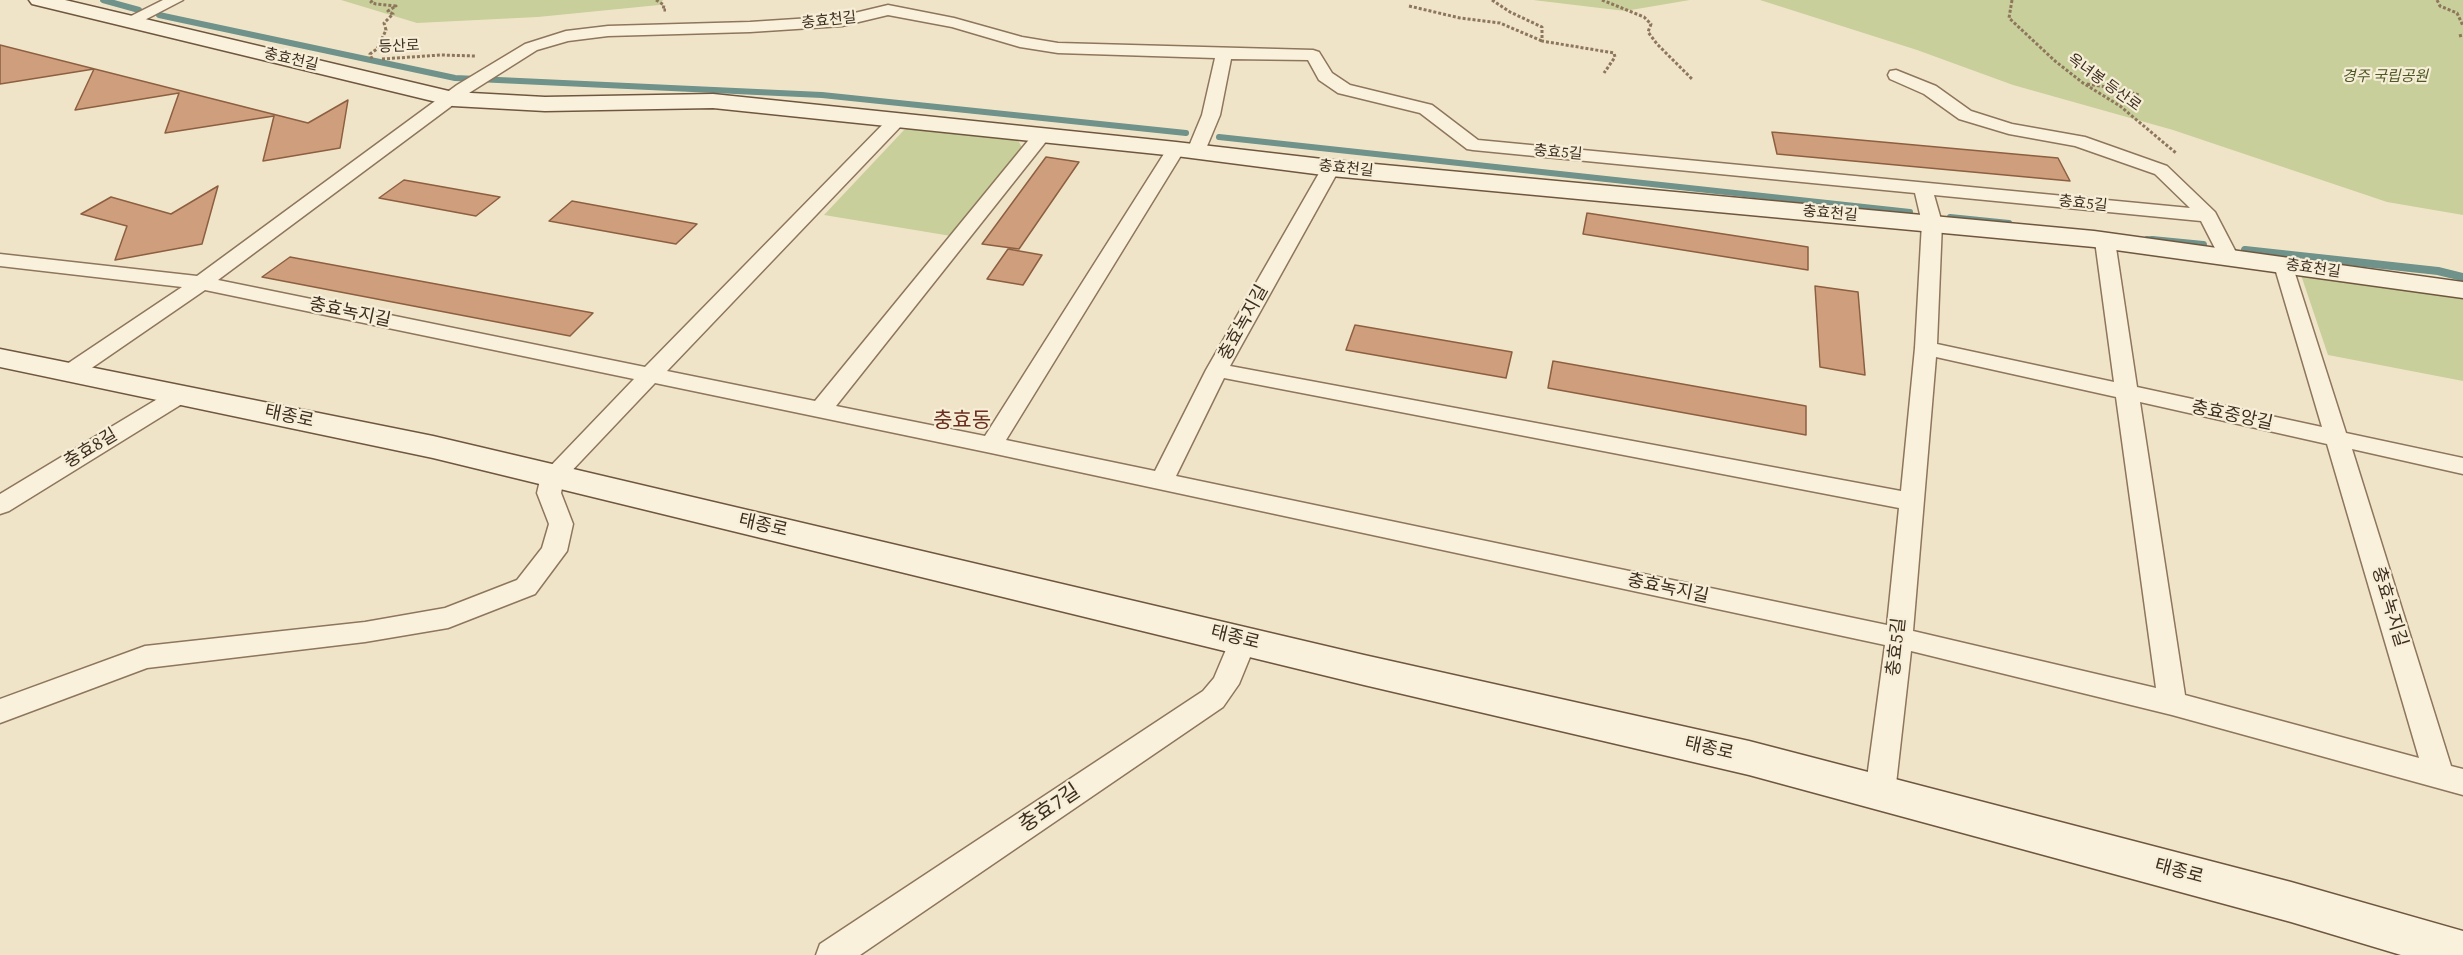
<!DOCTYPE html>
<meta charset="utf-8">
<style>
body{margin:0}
canvas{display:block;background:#f0e4c8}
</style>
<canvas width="2463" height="955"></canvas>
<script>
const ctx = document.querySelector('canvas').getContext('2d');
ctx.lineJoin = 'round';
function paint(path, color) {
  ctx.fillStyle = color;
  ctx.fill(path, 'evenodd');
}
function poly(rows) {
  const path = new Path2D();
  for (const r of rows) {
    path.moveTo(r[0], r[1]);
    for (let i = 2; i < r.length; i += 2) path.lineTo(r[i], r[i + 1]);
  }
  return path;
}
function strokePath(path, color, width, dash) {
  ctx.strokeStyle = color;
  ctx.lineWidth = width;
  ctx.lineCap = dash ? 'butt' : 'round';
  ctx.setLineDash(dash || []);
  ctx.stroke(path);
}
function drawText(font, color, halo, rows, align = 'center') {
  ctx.font = font + ' "Source Serif 4","Noto Sans KR",serif';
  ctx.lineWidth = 4.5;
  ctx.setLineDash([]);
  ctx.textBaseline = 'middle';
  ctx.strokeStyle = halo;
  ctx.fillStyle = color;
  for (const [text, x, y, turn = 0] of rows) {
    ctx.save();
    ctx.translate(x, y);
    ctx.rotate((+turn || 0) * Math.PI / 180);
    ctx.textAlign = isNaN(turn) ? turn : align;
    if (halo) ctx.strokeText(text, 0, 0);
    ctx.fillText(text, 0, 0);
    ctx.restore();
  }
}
const green = poly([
 [341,0,663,0,659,5,538,17,417,23],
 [1533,0,1690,0,1625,11],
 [1760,0,2463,0,2463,215,2387,202,2173,130,2013,85,1917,50],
 [920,125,1016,137,1023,149,951,236,824,215,904,130],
 [2301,275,2463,296,2463,381,2328,355]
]);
const streamFar1 = poly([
 [103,0,139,10],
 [159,15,455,78,822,95,1186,133],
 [1219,137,1910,212],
 [1950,217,2009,223],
 [2147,239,2166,241]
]);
const stream = poly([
 [2152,240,2203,245],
 [2245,250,2438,271,2463,277]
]);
const building = poly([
 [0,45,308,123,348,100,340,148,263,161,274,116,165,133,179,93,75,110,94,69,0,84,0,45],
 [1772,132,2058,158,2070,181,1777,154,1772,132],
 [1046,157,1079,162,1019,249,982,244,1046,157],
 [404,180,500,197,476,216,379,198,404,180],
 [218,186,202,244,115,260,127,226,81,214,111,197,171,214,218,186],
 [572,201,697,224,676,244,549,221,572,201],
 [1587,213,1808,247,1808,270,1583,234,1587,213],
 [1008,249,1042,255,1023,285,987,279,1008,249],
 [290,257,593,313,570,336,262,277,290,257],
 [1815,286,1858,292,1865,375,1820,367,1815,286],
 [1355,325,1512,352,1506,378,1346,350,1355,325],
 [1553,361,1806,406,1806,435,1548,388,1553,361]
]);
const path = poly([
 [656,0,664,5,663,10,666,10],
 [1492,0,1510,12,1542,27,1542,41,1614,53,1615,57,1604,73],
 [1602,0,1644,17,1651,24,1648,32,1657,44,1692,79],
 [2012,0,2009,18,2055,61,2083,83,2120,106,2176,153],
 [2437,0,2440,6,2457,13,2463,26],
 [1409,6,1460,18,1500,23,1542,41],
 [2459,36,2463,35],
 [372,59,370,54,377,49,386,30,384,23,393,14,388,11,396,6,376,4,371,2,373,0],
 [382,59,441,55,476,56],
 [2087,84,2120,89,2139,95]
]);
const street = poly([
 [163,0,183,0,135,25,130,27,122,22,125,19,163,0],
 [888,5,954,18,1022,37,1058,43,1313,50,1319,52,1332,73,1350,85,1432,105,1478,140,2190,208,2155,174,2075,146,2009,134,1959,119,1924,94,1890,79,1888,75,1890,71,1896,70,1936,86,1971,111,2012,124,2085,137,2167,166,2215,212,2239,258,2236,262,2222,262,2201,221,1934,195,1942,223,1937,344,2114,382,2095,241,2098,237,2105,235,2112,237,2115,241,2137,387,2322,427,2274,265,2277,261,2291,261,2346,433,2463,458,2463,474,2352,449,2451,766,2463,769,2463,795,2172,715,1911,651,1895,793,1891,802,1880,806,1869,802,1865,793,1885,645,991,453,655,383,564,479,561,493,573,524,567,551,535,594,448,628,365,642,147,668,0,723,0,699,145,646,365,622,445,608,517,580,542,548,549,524,537,493,541,476,634,379,205,290,80,376,72,378,64,376,61,371,64,366,182,287,0,266,0,254,197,276,457,85,525,44,566,31,608,26,750,22,842,16,888,5],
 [888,15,952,27,1020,47,1058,53,1215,58,1202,115,1187,151,1190,155,1196,156,1202,155,1205,151,1220,115,1231,59,1308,60,1319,80,1338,93,1420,113,1467,149,1473,150,1915,193,1922,223,1915,348,1901,491,1230,366,1340,168,1337,164,1331,163,1325,164,1322,168,1206,370,1155,471,1006,440,1185,149,1182,145,1176,144,1170,145,1167,149,985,436,836,406,1048,139,1051,135,1048,131,1042,130,1036,131,815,401,667,371,903,124,906,120,903,116,891,116,645,367,218,280,469,93,537,50,568,41,608,36,750,32,842,26,888,15],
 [1936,357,2116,397,2156,688,1913,631,1936,357],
 [1224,378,1899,508,1887,625,1176,476,1224,378],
 [2140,402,2327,444,2419,758,2185,695,2140,402],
 [182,387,190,389,193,394,190,399,9,511,0,514,0,494,174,389,182,387],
 [1243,629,1253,633,1257,640,1239,684,1223,707,860,955,816,955,820,944,1203,691,1214,678,1233,633,1243,629]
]);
const secondary = poly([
 [29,0,65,0,453,92,545,97,713,94,1176,142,1331,160,2094,231,2463,282,2463,298,2094,247,1331,176,1176,156,713,108,545,111,453,106,32,4,29,0],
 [0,349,433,436,1364,655,1749,741,2291,882,2463,931,2463,955,2401,955,2291,922,1749,775,1364,685,433,458,0,367,0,349]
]);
const farStreetnames = [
 ["충효천길",829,21,-6],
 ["등산로",399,47,-2],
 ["충효천길",291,60,13],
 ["옥녀봉 등산로",2104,83,36],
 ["충효5길",1558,153,5],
 ["충효천길",1346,169,6],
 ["충효5길",2083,204,6],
 ["충효천길",1830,214,5],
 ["충효천길",2313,269,8]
];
const farParknames = [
 ["경주 국립공원",2385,77]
];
const streetNames = [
 ["충효녹지길",350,313,12],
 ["충효녹지길",1244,323,-61],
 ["충효중앙길",2232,416,12],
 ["태종로",289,417,12],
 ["충효8길",91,449,-31],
 ["태종로",763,526,13],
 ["충효녹지길",1668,589,12],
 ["충효녹지길",2389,607,73],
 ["태종로",1235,638,14],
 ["충효5길",1897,647,-84],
 ["태종로",1709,749,13],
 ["태종로",2179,872,15]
];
const quarterNames = [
 ["충효동",962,422]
];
const nearStreetnames = [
 ["충효7길",1050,809,-34]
];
paint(green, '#c9cf9b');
strokePath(streamFar1, '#6f938a', 6);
strokePath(stream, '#6f938a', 8);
paint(building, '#cf9f7d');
strokePath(building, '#8d5f41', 1.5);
strokePath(street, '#8d765c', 3);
strokePath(secondary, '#6f573f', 3);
strokePath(path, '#8d765c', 3, [3, 2]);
paint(street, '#faf1dc');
paint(secondary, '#faf1dc');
drawText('15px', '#3d2e20', '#f7eed8', farStreetnames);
drawText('italic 15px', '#4d5a26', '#f7eed8', farParknames);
drawText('18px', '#3d2e20', '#f7eed8', streetNames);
drawText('21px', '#6b2e1e', '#f7eed8', quarterNames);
drawText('21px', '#3d2e20', '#f7eed8', nearStreetnames);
</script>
